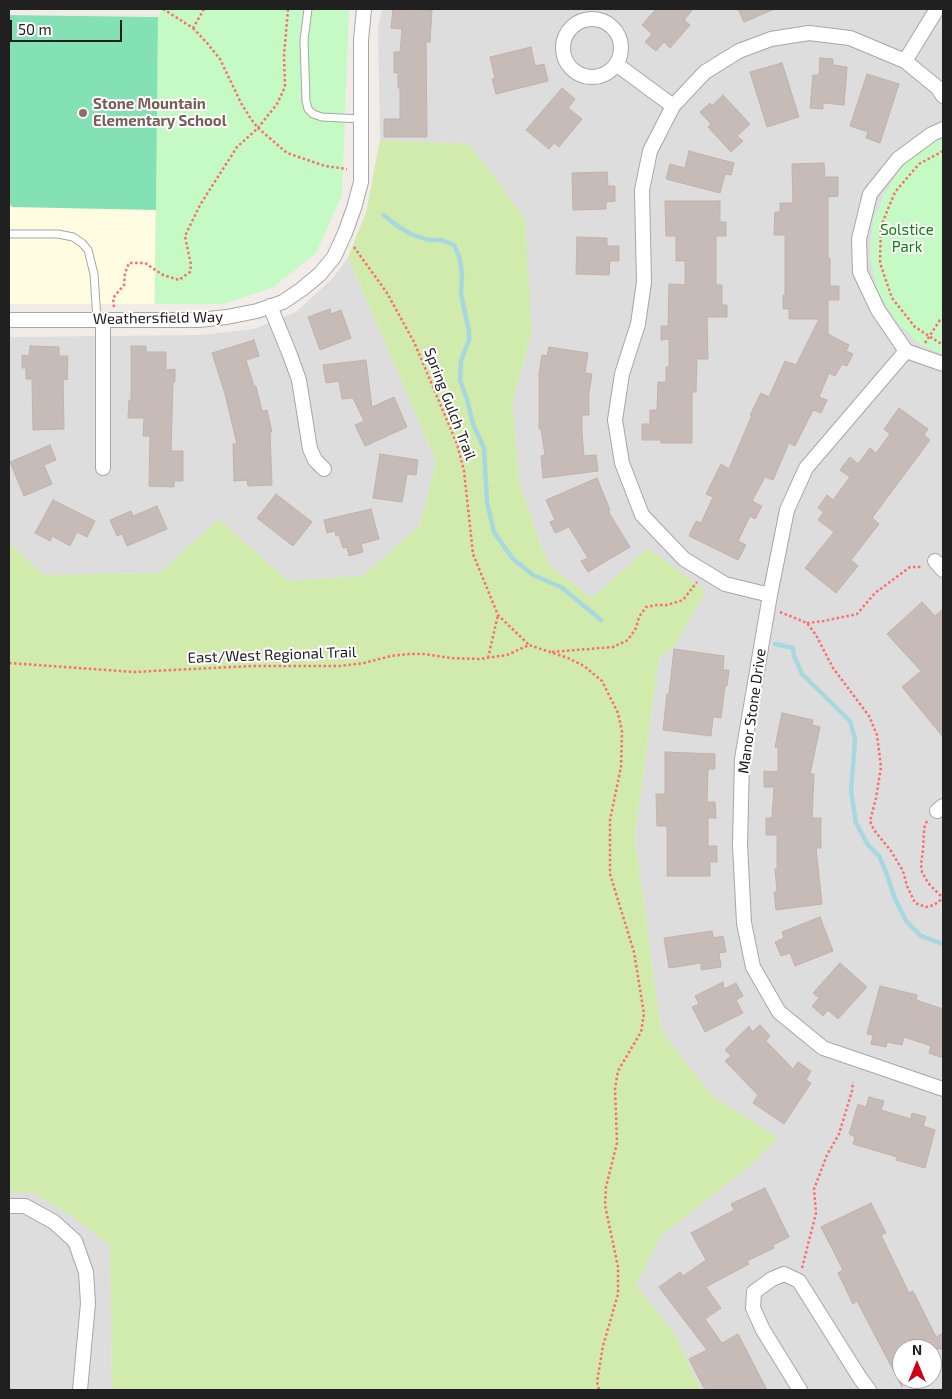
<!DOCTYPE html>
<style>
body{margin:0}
#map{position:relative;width:952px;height:1399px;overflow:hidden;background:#f1ece7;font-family:"Exo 2",sans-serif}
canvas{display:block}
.frame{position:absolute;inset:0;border:10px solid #202020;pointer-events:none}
.north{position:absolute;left:892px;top:1339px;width:50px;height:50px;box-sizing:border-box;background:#fff;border:1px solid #a6a6a6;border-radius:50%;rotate:0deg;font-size:14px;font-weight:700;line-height:20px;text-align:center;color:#202020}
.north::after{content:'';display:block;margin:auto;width:18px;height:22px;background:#d00014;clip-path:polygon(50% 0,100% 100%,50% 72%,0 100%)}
.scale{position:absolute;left:10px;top:20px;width:112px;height:22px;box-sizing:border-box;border:2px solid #202020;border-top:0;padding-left:6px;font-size:15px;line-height:18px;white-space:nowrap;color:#202020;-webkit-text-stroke:4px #fff;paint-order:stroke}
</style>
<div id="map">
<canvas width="952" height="1399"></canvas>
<div class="frame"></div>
<div class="north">N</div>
<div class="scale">50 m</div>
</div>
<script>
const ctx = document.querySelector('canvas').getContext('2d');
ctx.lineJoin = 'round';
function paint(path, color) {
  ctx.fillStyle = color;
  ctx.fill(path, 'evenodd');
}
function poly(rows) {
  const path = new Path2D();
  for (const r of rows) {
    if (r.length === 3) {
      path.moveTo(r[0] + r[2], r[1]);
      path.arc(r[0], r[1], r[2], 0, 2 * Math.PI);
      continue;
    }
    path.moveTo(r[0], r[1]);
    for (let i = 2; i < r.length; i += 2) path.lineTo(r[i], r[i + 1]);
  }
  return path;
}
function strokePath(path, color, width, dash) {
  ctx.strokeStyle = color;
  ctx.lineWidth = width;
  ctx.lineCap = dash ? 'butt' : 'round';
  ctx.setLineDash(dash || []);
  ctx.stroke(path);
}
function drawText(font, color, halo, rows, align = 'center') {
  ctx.font = font + ' "Exo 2",sans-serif';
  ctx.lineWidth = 4;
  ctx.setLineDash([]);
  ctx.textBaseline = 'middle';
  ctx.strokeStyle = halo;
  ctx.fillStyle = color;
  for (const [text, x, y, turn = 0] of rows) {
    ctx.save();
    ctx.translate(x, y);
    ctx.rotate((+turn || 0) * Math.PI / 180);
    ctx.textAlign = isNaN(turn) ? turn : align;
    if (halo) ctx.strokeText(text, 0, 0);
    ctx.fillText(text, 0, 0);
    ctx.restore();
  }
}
const residential = poly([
 [382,9,943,9,943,1390,701,1390,674,1333,636,1285,661,1236,751,1165,778,1138,712,1096,661,1030,635,837,659,657,675,645,592,598,548,564,520,486,512,403,532,333,469,144,380,140,378,28],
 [902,1349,932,1349,932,1379,902,1379],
 [348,257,436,461,420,525,363,576,288,581,219,519,159,573,44,575,9,543,9,337,200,335,254,329,296,312,333,278],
 [9,1193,33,1193,75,1218,110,1246,112,1390,9,1390]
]);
const education = poly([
 [9,15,158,17,154,304,9,304]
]);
const grass = poly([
 [380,140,469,144,525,218,532,333,512,403,520,486,548,564,592,598,648,548,706,591,675,645,659,658,635,837,661,1030,712,1096,778,1138,751,1165,661,1236,636,1285,674,1333,701,1390,112,1390,110,1246,75,1218,33,1193,9,1193,9,543,44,575,159,573,219,519,288,581,363,576,420,525,436,461,348,257,366,213]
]);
const park = poly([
 [162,9,349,9,342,195,316,253,274,287,223,304,155,304,158,17],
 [943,139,943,355,918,343,895,320,877,290,870,257,873,220,884,194,905,162,936,141]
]);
const pitch = poly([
 [9,15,158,17,156,210,12,207,9,203]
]);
const stream = poly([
 [384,215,396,225,411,234,428,240,442,240,454,245,459,256,462,273,461,294,469,331,469,340,461,361,460,380,467,399,473,424,484,448,487,502,494,532,513,559,533,575,561,587,601,620],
 [775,644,793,648,794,656,802,674,850,721,855,739,851,791,856,823,868,845,879,856,886,872,895,899,906,921,921,936,943,944]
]);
const building = poly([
 [393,9,432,10,430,42,426,42,427,137,384,137,384,119,400,119,400,88,398,88,398,73,394,73,394,52,400,52,402,29,391,28,393,9],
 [656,9,693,9,684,20,690,25,670,48,664,42,656,51,645,42,652,34,642,25,656,9],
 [738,9,775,9,744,22,738,9],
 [531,47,535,66,544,64,548,81,496,94,492,79,495,78,490,57,531,47],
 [820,58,833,59,833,65,847,67,844,105,823,103,823,109,810,108,813,75,819,75,820,58],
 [782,63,799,117,767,127,750,72,782,63],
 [867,74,899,84,880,143,866,138,868,132,850,126,867,74],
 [562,88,575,99,568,108,582,119,559,147,554,143,549,149,526,130,562,88],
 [723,95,750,124,737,136,743,141,731,152,708,127,711,124,700,112,710,103,712,106,723,95],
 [689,151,734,163,731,175,725,174,720,193,666,179,670,164,685,168,689,151],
 [824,163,825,177,838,177,838,196,828,197,828,258,830,258,830,286,839,286,839,300,828,300,828,334,849,345,846,351,853,354,847,366,842,364,835,376,829,373,819,397,827,400,821,413,813,410,795,446,789,443,773,480,765,477,752,501,762,506,755,519,750,516,738,541,746,545,738,560,689,536,696,521,701,523,713,497,706,494,721,464,729,469,752,415,750,415,761,393,769,397,785,361,796,365,819,319,789,319,789,309,783,309,783,295,785,295,785,235,774,235,775,212,780,212,780,203,793,203,792,164,824,163],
 [607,172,608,186,615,186,615,201,606,202,606,209,573,210,572,173,607,172],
 [665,201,720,201,720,222,726,222,726,236,716,236,716,285,722,285,722,305,727,305,727,317,707,317,708,359,697,359,696,392,692,392,692,443,661,443,661,440,642,440,642,424,650,424,650,410,657,410,658,382,666,382,666,367,669,367,669,339,661,340,661,326,668,326,669,284,685,285,685,261,676,261,676,236,666,236,665,201],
 [577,237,607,238,607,246,619,246,619,261,610,261,609,275,576,274,577,237],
 [330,309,331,314,341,310,351,338,320,350,308,317,330,309],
 [254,340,259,356,246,360,254,386,256,386,262,411,267,410,272,432,270,432,272,485,248,486,247,480,234,481,233,444,237,444,225,394,212,353,254,340],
 [30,346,59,347,59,356,68,356,67,380,63,379,64,429,33,430,32,379,26,379,26,368,22,368,22,355,29,356,30,346],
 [131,346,146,346,146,352,166,352,166,370,175,369,175,382,173,382,171,451,183,451,183,481,174,481,174,487,149,486,150,436,143,436,144,418,128,418,129,400,131,400,131,346],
 [549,347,588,353,585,373,592,374,589,393,589,415,582,415,582,433,584,456,596,455,598,471,543,478,541,456,545,455,541,429,539,429,539,374,542,355,547,356,549,347],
 [366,360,372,407,394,397,407,427,365,446,355,425,364,421,353,398,342,399,339,381,326,383,323,365,366,360],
 [899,408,928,429,924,435,930,440,872,518,879,524,851,560,858,566,836,593,805,568,834,532,818,520,824,512,818,508,827,495,833,500,850,477,840,470,850,457,858,464,870,448,876,453,890,434,884,429,899,408],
 [50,445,56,460,44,465,52,484,24,496,10,462,50,445],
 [380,454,418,460,416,475,407,474,402,502,373,498,380,454],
 [597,478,610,510,608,511,630,547,588,572,581,561,588,558,569,527,555,533,550,522,555,520,546,500,597,478],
 [276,494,312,522,293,546,257,518,276,494],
 [53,500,95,521,87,537,77,532,70,546,52,536,50,541,35,533,53,500],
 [157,506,167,529,127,546,122,534,117,536,110,520,131,511,133,516,157,506],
 [371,509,379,539,361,544,363,552,349,556,347,547,343,548,339,535,336,536,335,531,327,533,324,520,371,509],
 [922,602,935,616,943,609,943,737,902,687,921,671,887,634,922,602],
 [674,649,724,656,723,670,729,670,727,686,725,686,721,718,713,717,711,736,663,730,667,694,669,694,674,649],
 [782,713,813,720,812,725,820,727,810,774,814,774,812,818,821,818,821,848,816,848,822,904,776,910,774,892,777,892,775,869,777,869,777,835,766,835,766,818,772,818,774,787,764,787,764,771,778,772,778,748,775,747,782,713],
 [665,752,715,754,715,769,708,769,707,802,715,802,716,818,708,818,708,846,717,846,717,862,710,862,710,876,667,876,667,826,657,826,656,794,665,794,665,752],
 [820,917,833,951,795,966,790,953,781,956,775,942,784,938,782,932,820,917],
 [712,931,713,938,723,936,726,952,719,953,721,967,701,970,701,963,669,968,664,938,712,931],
 [840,963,867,987,838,1019,828,1010,823,1016,812,1006,819,998,813,993,840,963],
 [723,982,724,989,736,983,743,996,736,1000,743,1013,705,1032,692,1007,699,1004,695,996,723,982],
 [880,986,917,995,916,1000,943,1009,943,1058,929,1053,931,1046,904,1037,902,1045,887,1042,886,1047,871,1044,873,1035,867,1034,880,986],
 [760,1025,770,1036,766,1041,793,1069,798,1062,811,1071,806,1080,811,1083,784,1124,753,1103,758,1095,725,1061,731,1056,725,1050,749,1026,752,1032,760,1025],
 [869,1097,884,1101,881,1110,911,1119,912,1113,926,1117,923,1126,935,1130,925,1168,896,1160,897,1157,853,1144,855,1137,849,1134,858,1104,866,1107,869,1097],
 [765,1188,789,1237,773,1245,774,1248,747,1261,749,1264,706,1287,721,1308,705,1319,722,1343,738,1334,767,1390,705,1390,689,1359,707,1350,659,1287,680,1272,683,1276,706,1260,691,1233,734,1210,731,1204,765,1188],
 [871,1203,886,1233,881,1235,909,1293,913,1291,936,1337,943,1333,943,1349,902,1349,902,1387,857,1301,853,1304,838,1273,843,1270,821,1227,871,1203]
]);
const path = poly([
 [163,9,193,28,204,9],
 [193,28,207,43,220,59,241,103,251,119,258,128,287,153,325,166,347,169],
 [943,151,919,164,895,192,881,226,880,263,892,298,915,327,943,345],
 [354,247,387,293,414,342,457,444,464,471,473,554,498,615,529,645],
 [114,307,113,298,124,285,125,273,129,263,145,263,163,275,179,280,190,272,191,265,185,236,200,205,237,147,258,128,277,104,285,87,284,56,288,9],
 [925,343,940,320,943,319],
 [780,612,807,623,816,635,833,668,869,716,877,735,881,767,876,798,870,821,874,830,891,851,903,871,907,886,915,903,926,907,934,905,943,898],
 [807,623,824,621,857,614,875,593,910,567,923,567],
 [552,652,613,647,628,640,636,628,639,617,646,607,657,605,667,605,683,600,697,582],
 [488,658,498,615],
 [9,663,134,672,251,666,340,666,364,663,391,656,409,654,424,654,451,658,479,659,507,655,529,645,568,658,584,666,602,681,618,713,622,731,621,767,610,820,610,874,634,952,644,1014,641,1032,618,1071,615,1089,617,1143,606,1187,605,1205,618,1267,618,1294,603,1346,597,1382,599,1390],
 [927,821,925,825,924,831,923,850,921,864,922,872,928,883,943,898],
 [802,1268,816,1213,814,1189,827,1155,839,1134,852,1091,853,1082]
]);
const service = poly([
 [308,9,304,40,306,101,308,109,313,114,322,117,361,119],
 [9,234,58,234,73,237,82,243,88,250,94,274,97,320]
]);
const minor = poly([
 [592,48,29],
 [905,61,937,9],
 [616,64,673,106],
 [943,129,932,134,898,159,870,194,859,239,860,272,878,310,906,351,943,364],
 [270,306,290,355,299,380,310,449,315,460,324,469],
 [9,320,199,320,227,317,257,311,283,302,302,289,320,274,334,257,345,233,354,208,361,182,361,40,364,9],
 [103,320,103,468],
 [906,351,806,468,787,510,770,595,742,759,740,845,744,923,753,967,779,1012,823,1048,943,1089],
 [935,561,943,570],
 [770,595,725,584,684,559,642,515,622,463,615,420,622,374,638,324,644,282,642,190,650,151,673,106,705,72,739,51,771,39,809,33,850,38,905,61,938,88,943,96],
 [937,811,943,806],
 [9,1206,25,1206,54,1222,75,1241,86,1272,88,1303,80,1390],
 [800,1390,763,1330,753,1308,754,1292,772,1279,784,1274,799,1281,860,1378,869,1390]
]);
const markers = [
 [83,113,5,"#8d6e63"]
];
const educationNames = [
 ["Stone Mountain",93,104],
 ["Elementary School",93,121]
];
const parkNames = [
 ["Solstice",907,230],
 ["Park",907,247]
];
const streetNames = [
 ["Weathersfield Way",158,318,-1],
 ["Spring Gulch Trail",450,404,69],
 ["East/West Regional Trail",272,655,-2],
 ["Manor Stone Drive",752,711,-82]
];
paint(residential, '#dedddd');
paint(education, '#fffce1');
paint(grass, '#d1ebac');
paint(park, '#c5fac4');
paint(pitch, '#84e1b4');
strokePath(stream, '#a7d8df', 4.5);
paint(building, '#c6bbb6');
strokePath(building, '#c3b2a9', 1);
strokePath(service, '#a7a7a7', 9);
strokePath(minor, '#a7a7a7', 16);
strokePath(path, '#fc6d6d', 2.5, [2.5, 2.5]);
strokePath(service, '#fff', 7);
strokePath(minor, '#fff', 14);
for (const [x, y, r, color] of markers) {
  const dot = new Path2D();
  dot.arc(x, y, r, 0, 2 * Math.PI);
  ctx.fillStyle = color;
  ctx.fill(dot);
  strokePath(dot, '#fff', 2);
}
drawText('bold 15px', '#785e54', '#fff', educationNames, 'left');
drawText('15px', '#0c820a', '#fff', parkNames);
drawText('15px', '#202020', '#fff', streetNames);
</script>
